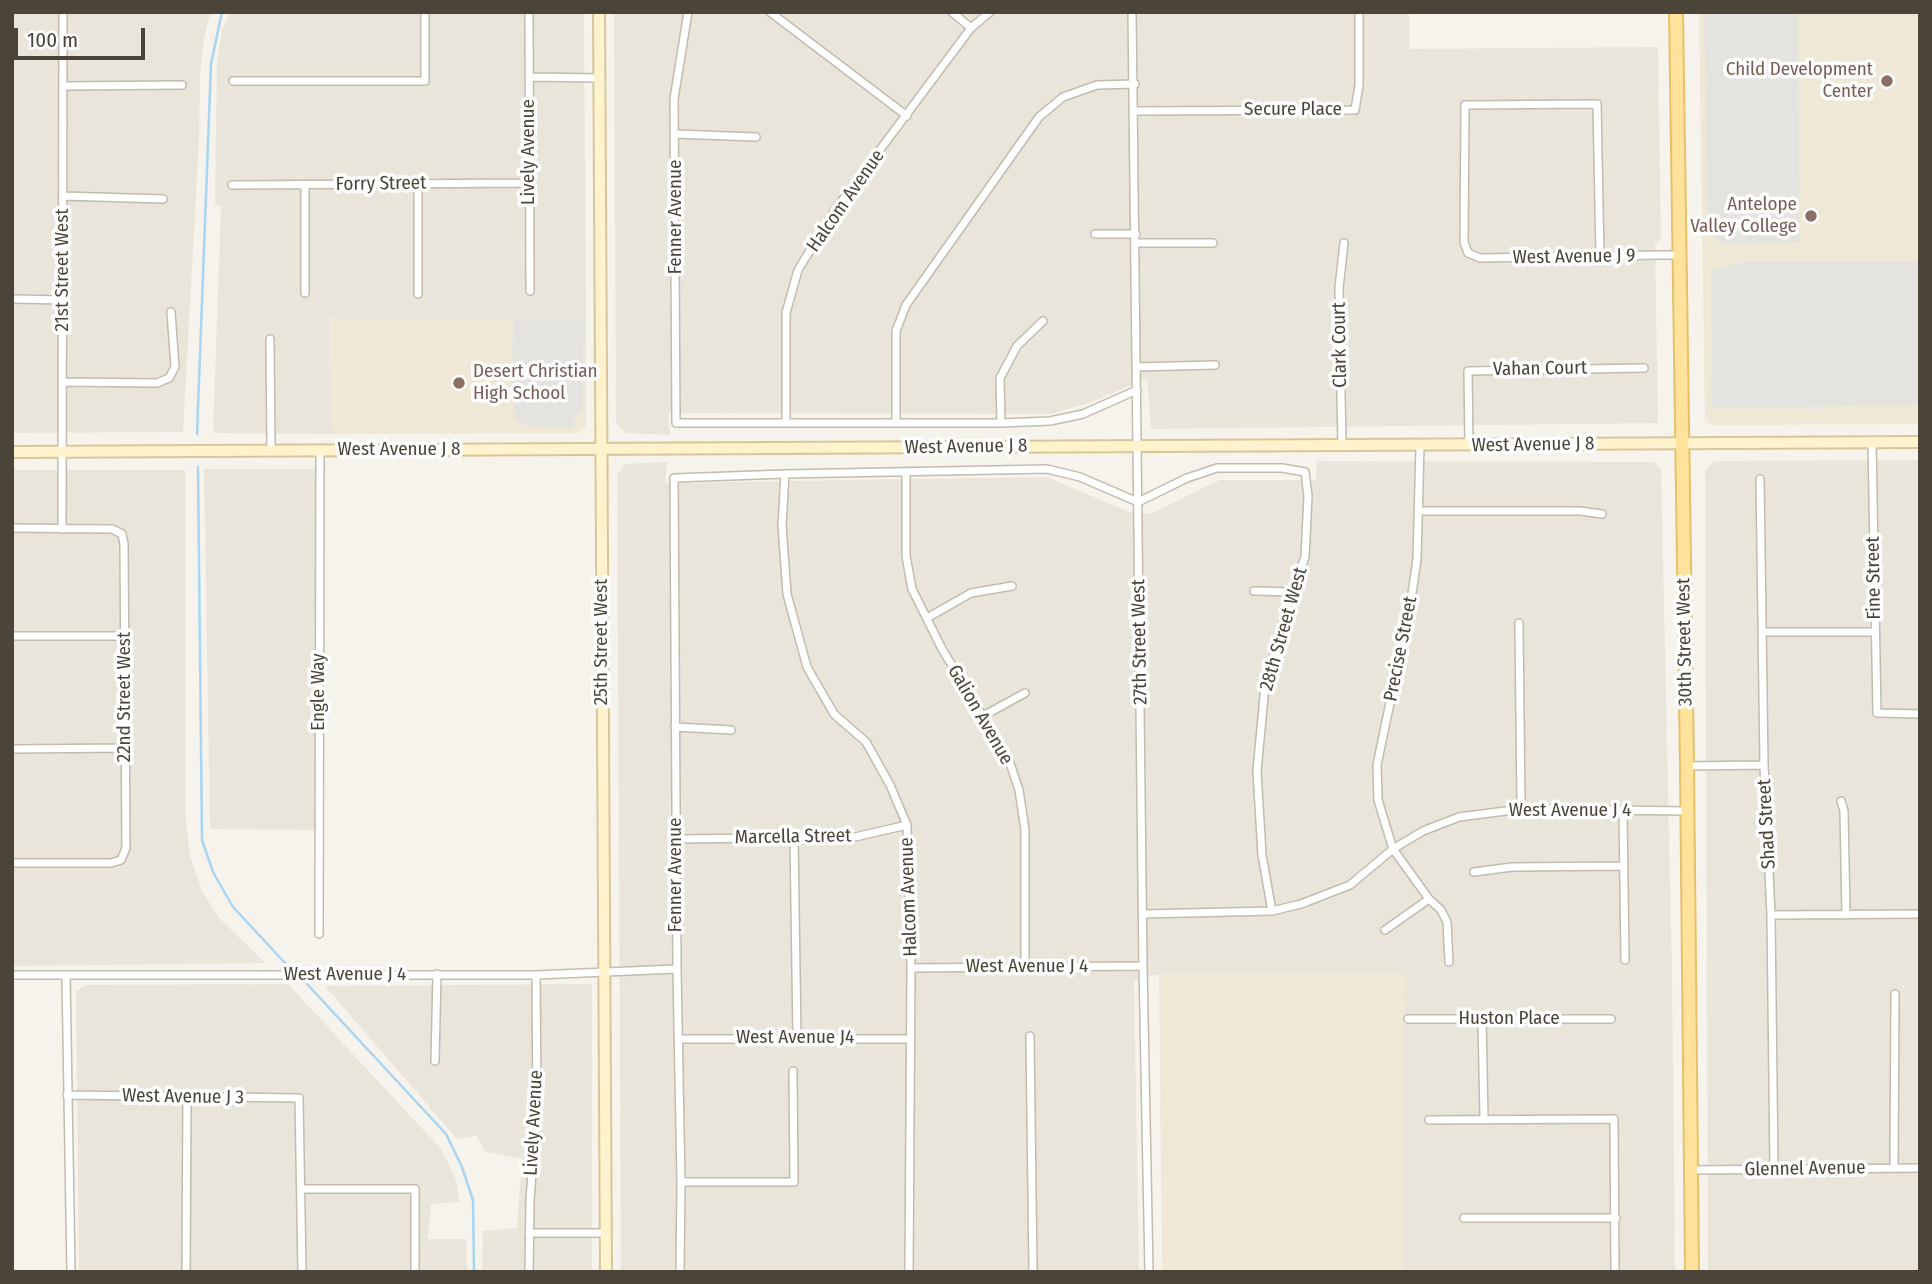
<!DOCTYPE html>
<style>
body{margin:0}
#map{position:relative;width:1932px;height:1284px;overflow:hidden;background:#f6f3ec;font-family:"Fira Sans Condensed",sans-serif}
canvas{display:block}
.frame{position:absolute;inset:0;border:14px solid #4b4439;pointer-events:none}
.scale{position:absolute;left:14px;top:28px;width:131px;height:32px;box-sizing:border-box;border:4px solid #4b4439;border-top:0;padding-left:9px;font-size:21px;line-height:24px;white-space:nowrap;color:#4b4439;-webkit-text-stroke:5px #fff;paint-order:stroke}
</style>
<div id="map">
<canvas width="1932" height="1284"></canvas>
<div class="frame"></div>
<div class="scale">100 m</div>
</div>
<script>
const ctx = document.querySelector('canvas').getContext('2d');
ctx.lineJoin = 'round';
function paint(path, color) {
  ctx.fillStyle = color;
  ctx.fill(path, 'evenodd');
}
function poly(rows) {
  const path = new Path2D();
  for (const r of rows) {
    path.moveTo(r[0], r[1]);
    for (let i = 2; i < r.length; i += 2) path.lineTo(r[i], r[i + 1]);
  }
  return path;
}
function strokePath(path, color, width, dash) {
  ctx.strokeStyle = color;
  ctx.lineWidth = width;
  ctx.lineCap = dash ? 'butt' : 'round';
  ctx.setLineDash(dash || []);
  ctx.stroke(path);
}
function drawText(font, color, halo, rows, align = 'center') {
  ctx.font = font + ' "Fira Sans Condensed",sans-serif';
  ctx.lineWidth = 7;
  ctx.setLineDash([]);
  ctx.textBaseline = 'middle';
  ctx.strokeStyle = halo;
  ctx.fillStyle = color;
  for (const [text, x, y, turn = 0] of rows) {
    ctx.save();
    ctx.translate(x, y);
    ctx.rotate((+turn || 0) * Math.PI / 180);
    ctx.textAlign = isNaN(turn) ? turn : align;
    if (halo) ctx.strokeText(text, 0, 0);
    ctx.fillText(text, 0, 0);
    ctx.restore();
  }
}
const residential = poly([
 [12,12,211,12,204,38,200,75,199,141,183,432,12,433],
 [230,12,584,12,586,319,330,319,332,434,213,433,221,206,215,205,217,63,222,31],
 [614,12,1409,12,1409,49,1658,47,1661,239,1655,245,1658,423,1151,429,1147,378,1092,402,1050,414,668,413,670,435,626,433,616,423],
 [1920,460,1920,1272,1708,1272,1705,471,1714,461],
 [1317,461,1654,462,1661,469,1672,973,1675,1272,1404,1272,1404,973,1159,974,1134,981,1139,1272,621,1272,617,475,626,464,667,462,665,483,1047,477,1129,512,1150,514,1220,480,1316,480],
 [204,469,315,469,317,830,210,829],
 [12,470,185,470,185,813,190,856,202,891,219,918,265,963,12,966],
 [288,984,441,1149,456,1180,459,1202,431,1204,428,1239,466,1239,467,1272,79,1272,76,991,86,985],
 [592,984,592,1272,482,1272,483,1231,517,1228,522,1159,484,1151,477,1136,457,1139,325,986]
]);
const education = poly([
 [1699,12,1920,12,1920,424,1712,425,1705,420],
 [330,319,586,319,586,426,578,433,332,434],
 [1405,973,1404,1272,1162,1272,1159,974]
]);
const parking = poly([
 [1704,12,1798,12,1800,242,1720,243,1716,236,1708,236],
 [1743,262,1920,262,1920,405,1712,408,1711,271],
 [514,319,586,319,586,341,583,343,583,411,576,415,572,428,528,426,515,419,512,342,514,342]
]);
const stream = poly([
 [197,434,211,64,222,12],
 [198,467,202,840,213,872,233,907,286,964],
 [307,984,446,1134,462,1167,473,1200,474,1272]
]);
const street = poly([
 [529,12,530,291],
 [688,12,674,99,676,423,1001,423,1050,421,1083,414,1137,390],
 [770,12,907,116],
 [952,12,971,28],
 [1132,12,1143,966,1149,1272],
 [529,77,600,78],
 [233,81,425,81,425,12],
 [64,86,182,85],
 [1134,111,1355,110,1359,85,1359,12],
 [676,134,756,137],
 [232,185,529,183],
 [305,185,305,293],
 [63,196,163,199],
 [1095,234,1136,234],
 [1136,243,1213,243],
 [1600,256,1597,104,1465,105,1464,242,1468,253,1480,258,1660,255,1680,255],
 [418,294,418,183],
 [12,299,64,300],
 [270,339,271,450],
 [1137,367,1215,365],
 [64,382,157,383,169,378,175,367,171,312],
 [896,422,896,331,906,305,1039,117,1063,97,1097,85,1135,84],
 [786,423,786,313,798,270,835,210,971,28,990,12],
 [1001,423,1000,378,1017,346,1043,321],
 [1872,442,1877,713,1920,714],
 [1342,446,1339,288,1344,243],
 [1420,446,1417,559,1410,607,1377,765,1378,800,1393,849,1429,899,1441,910,1447,922,1449,962],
 [1469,446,1468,371,1644,368],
 [906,472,906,556,912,589,942,649,1009,760,1019,790,1025,830,1025,967],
 [785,474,782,525,787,594,807,667,834,714,866,742,890,785,907,825,911,968,909,1272],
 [1760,479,1764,765,1771,915,1774,1169],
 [1419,511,1580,511,1602,514],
 [12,528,112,529,122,534,124,544,126,848,121,860,111,863,12,863],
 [62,529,63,12],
 [1254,591,1292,592],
 [927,618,971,593,1012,586],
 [1519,623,1521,809],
 [1762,632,1875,632],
 [12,636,125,636],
 [983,716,1025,693],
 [675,727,731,730],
 [12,749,125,748],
 [1687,766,1764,765],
 [1841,801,1844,811,1846,915],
 [1623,811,1625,960],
 [794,838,797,1037],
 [677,839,855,837,907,825],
 [1474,872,1512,867,1624,866],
 [1143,914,1272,911,1301,904,1350,885,1393,849,1423,831,1459,817,1521,809,1688,811],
 [1771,915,1920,914],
 [1385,930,1429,899],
 [319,934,320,450],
 [911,968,1143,966],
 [12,975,536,975,677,969],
 [66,975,71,1272],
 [1408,1019,1611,1019],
 [1482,1019,1484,1118],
 [1030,1036,1033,1272],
 [678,1039,911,1039],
 [435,1061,437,974],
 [67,1095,299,1098,302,1272],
 [1429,1120,1614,1119,1615,1272],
 [1894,1168,1895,994],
 [1691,1170,1920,1168],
 [681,1182,794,1182,793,1071],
 [302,1189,415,1189,415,1272],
 [1464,1218,1616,1218],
 [529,1233,605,1233],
 [186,1272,187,1097],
 [529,1272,530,1200,537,1107,536,975],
 [680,1272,681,1182,677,969,674,478,785,474,1047,469,1080,477,1138,502,1187,478,1217,468,1282,468,1305,472,1308,496,1305,557,1292,592,1265,686,1257,771,1262,855,1272,911]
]);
const secondary = poly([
 [599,12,606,1272],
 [12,452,1920,442]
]);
const primary = poly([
 [1676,12,1687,766,1692,1272]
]);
const markers = [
 [1887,81,7,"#8d6e63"],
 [1811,216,7,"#8d6e63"],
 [459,383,7,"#8d6e63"]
];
const educationNames = [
 ["Child Development",1873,70],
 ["Center",1873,92],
 ["Antelope",1797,205],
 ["Valley College",1797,227],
 ["Desert Christian",473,372,"left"],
 ["High School",473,394,"left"]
];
const streetNames = [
 ["Secure Place",1293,110],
 ["Lively Avenue",529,152,-90],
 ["Forry Street",381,184,-1],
 ["Halcom Avenue",846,201,-55],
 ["Fenner Avenue",676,217,-90],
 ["West Avenue J 9",1574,257,-1],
 ["21st Street West",63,270,-90],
 ["Clark Court",1340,345,-91],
 ["Vahan Court",1540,369,-1],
 ["West Avenue J 8",1533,445,-1],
 ["West Avenue J 8",966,447,-1],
 ["West Avenue J 8",399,450],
 ["Fine Street",1874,578,-91],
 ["28th Street West",1284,629,-74],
 ["25th Street West",602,642,-90],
 ["27th Street West",1140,642,-91],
 ["30th Street West",1685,642,-91],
 ["Precise Street",1401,649,-79],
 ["Engle Way",319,692,-90],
 ["22nd Street West",125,697,-90],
 ["Galion Avenue",980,715,60],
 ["West Avenue J 4",1570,811],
 ["Shad Street",1767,824,-93],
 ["Marcella Street",793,837,-1],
 ["Fenner Avenue",676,875,-90],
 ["Halcom Avenue",909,897,-92],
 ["West Avenue J 4",1027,967],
 ["West Avenue J 4",345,975],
 ["Huston Place",1509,1019],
 ["West Avenue J4",795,1038],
 ["West Avenue J 3",183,1097,1],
 ["Lively Avenue",534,1123,-87],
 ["Glennel Avenue",1805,1169,-1]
];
paint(residential, '#eae5da');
paint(education, '#efe8d6');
paint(parking, '#e5e3e0');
strokePath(stream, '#a9d4f2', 2.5);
strokePath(street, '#c2bbae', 10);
strokePath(secondary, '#d6c79b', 14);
strokePath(primary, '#e6c16a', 16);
strokePath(street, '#fff', 7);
strokePath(secondary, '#fff3cd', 10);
strokePath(primary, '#ffe39c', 12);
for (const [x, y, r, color] of markers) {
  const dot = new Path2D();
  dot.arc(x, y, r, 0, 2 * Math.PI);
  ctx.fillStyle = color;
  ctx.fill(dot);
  strokePath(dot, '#fff', 2.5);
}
drawText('19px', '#785e54', '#fff', educationNames, 'right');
drawText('19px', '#4b4439', '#fff', streetNames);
</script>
